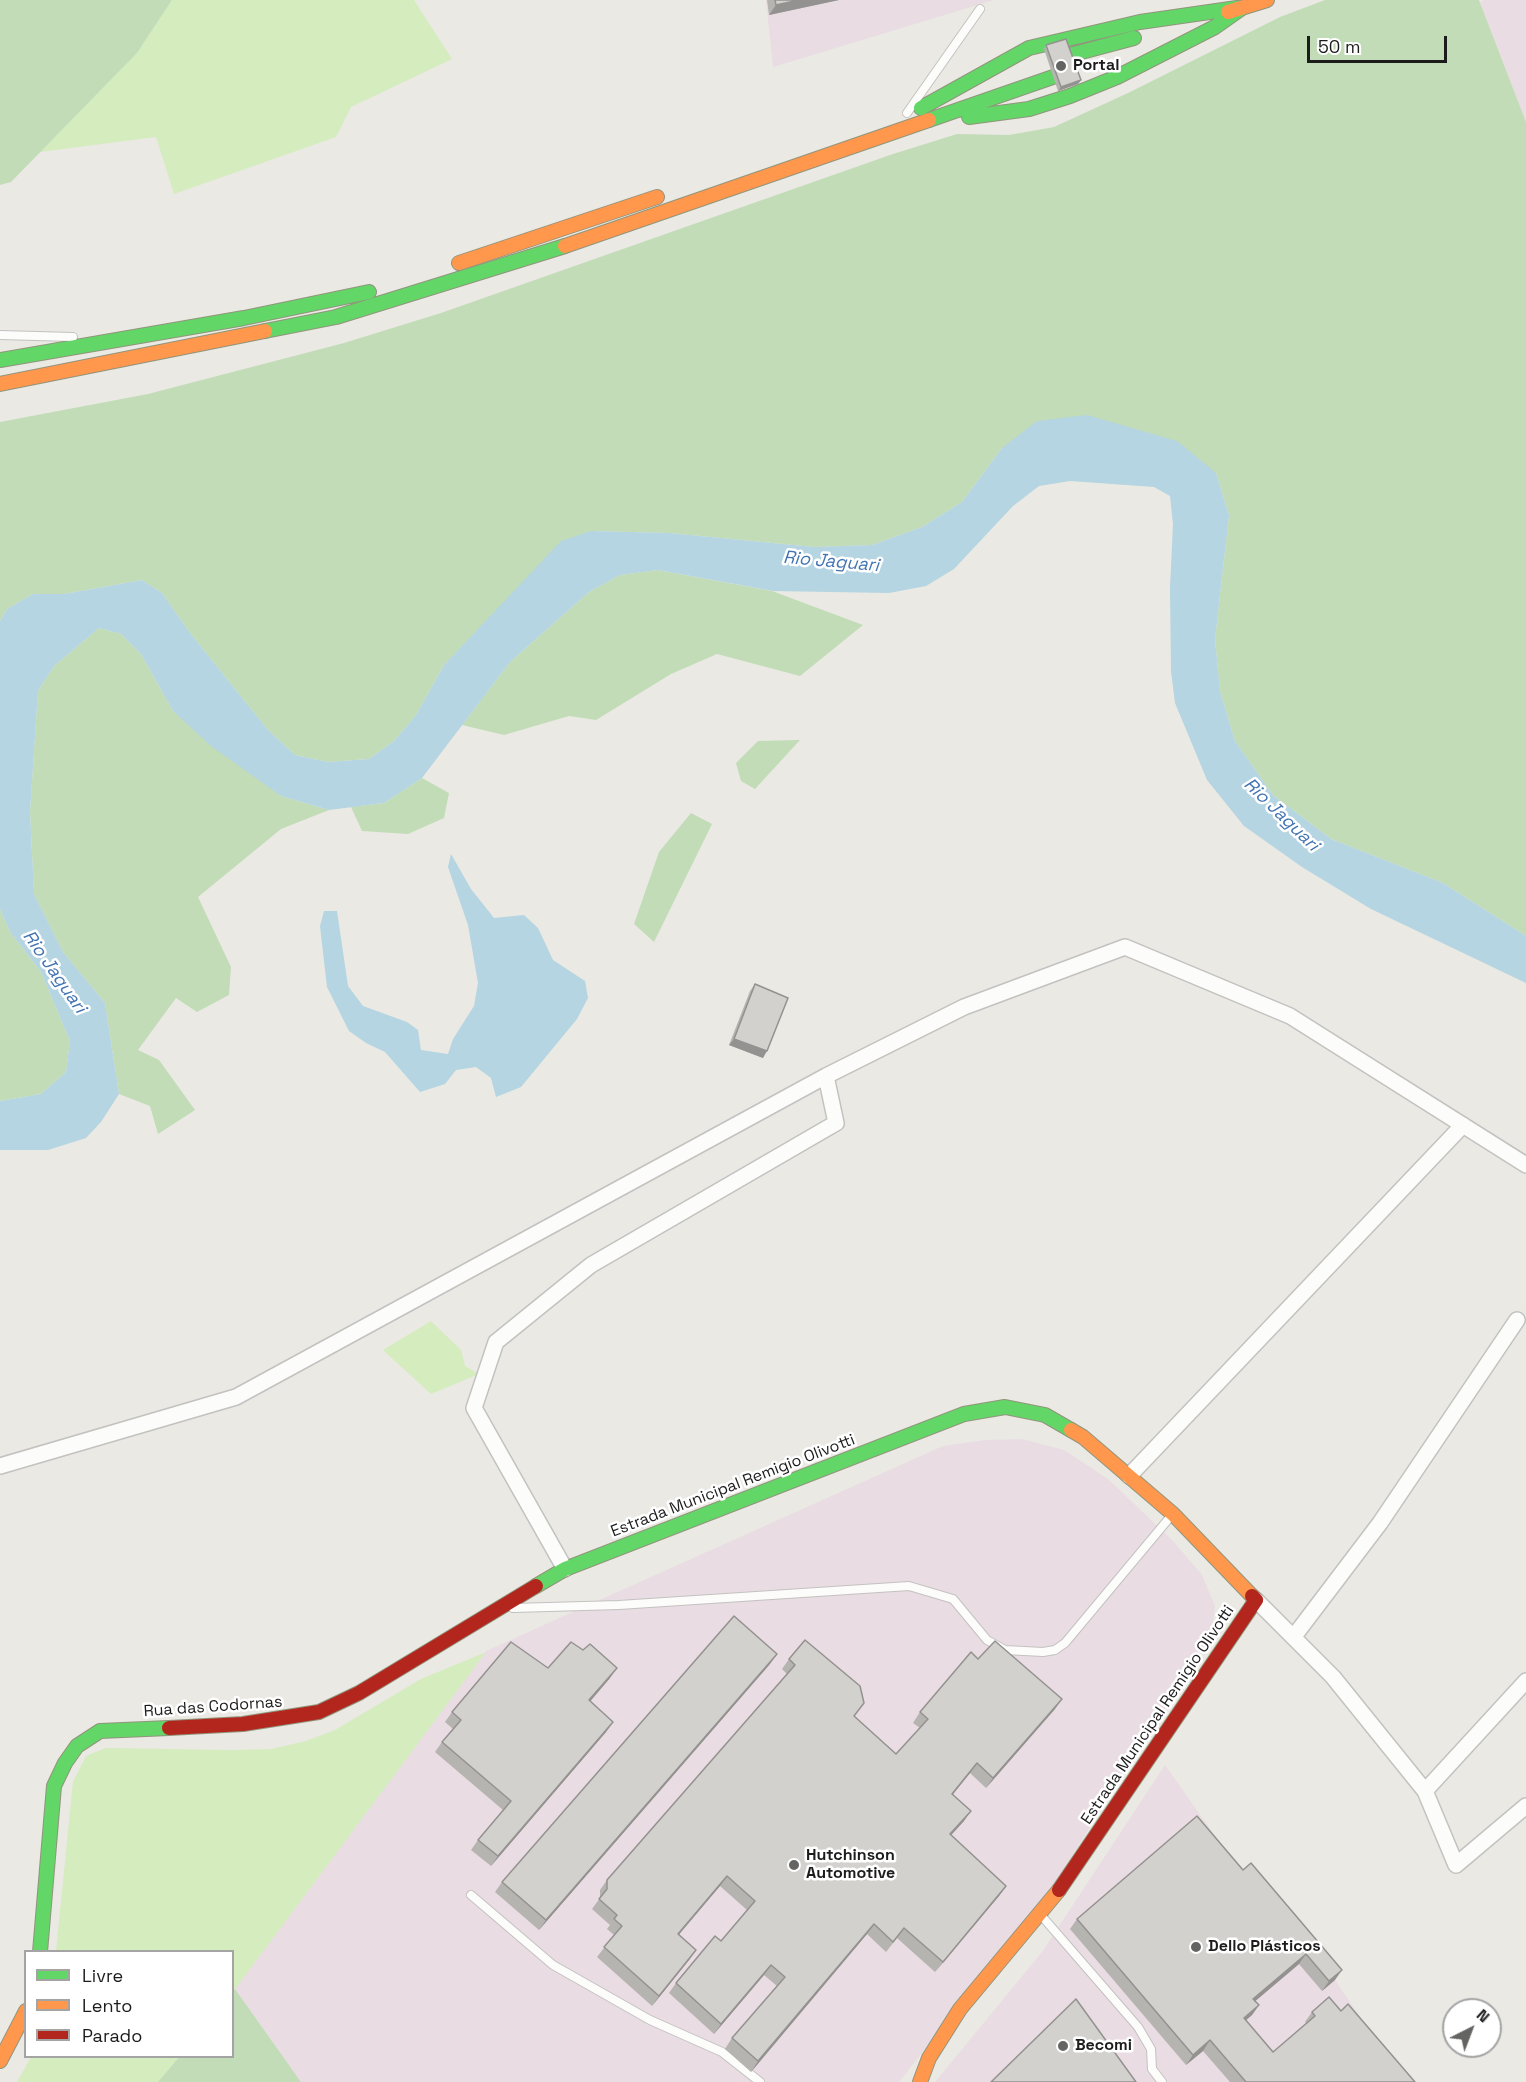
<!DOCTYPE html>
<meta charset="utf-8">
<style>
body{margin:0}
#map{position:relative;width:1526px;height:2082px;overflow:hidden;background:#eae9e4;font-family:"Space Grotesk",sans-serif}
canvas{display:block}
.legend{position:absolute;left:24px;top:1950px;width:210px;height:108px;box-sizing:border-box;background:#fff;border:2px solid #a4a4a4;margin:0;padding:8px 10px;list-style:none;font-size:18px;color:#1c1c1c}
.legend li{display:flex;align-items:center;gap:12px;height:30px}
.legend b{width:30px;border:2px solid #a4a4a4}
.north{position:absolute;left:1442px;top:1998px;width:60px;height:60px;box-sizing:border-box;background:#fff;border:2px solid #a4a4a4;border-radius:50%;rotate:42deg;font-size:16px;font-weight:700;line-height:24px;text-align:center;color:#1c1c1c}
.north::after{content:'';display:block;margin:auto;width:21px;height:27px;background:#646462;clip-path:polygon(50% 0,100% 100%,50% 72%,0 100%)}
.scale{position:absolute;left:1307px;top:36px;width:140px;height:27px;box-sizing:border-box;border:3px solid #1c1c1c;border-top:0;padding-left:8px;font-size:18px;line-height:21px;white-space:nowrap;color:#1c1c1c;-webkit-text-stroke:4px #fff;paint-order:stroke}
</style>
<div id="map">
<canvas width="1526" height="2082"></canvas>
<ul class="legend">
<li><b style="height:8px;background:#63d668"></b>Livre</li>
<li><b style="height:8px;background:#ff974d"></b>Lento</li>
<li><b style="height:8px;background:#b3261e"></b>Parado</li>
</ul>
<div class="north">N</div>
<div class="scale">50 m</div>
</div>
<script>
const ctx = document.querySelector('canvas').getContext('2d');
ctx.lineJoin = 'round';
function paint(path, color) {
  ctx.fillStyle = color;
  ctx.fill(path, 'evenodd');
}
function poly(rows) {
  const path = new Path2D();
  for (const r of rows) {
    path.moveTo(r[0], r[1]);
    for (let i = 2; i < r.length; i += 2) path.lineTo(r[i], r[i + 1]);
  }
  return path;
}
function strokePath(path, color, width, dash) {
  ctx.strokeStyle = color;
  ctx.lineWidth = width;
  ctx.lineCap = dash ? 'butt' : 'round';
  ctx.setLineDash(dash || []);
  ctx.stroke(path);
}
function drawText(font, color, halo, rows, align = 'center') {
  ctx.font = font + ' "Space Grotesk",sans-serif';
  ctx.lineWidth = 5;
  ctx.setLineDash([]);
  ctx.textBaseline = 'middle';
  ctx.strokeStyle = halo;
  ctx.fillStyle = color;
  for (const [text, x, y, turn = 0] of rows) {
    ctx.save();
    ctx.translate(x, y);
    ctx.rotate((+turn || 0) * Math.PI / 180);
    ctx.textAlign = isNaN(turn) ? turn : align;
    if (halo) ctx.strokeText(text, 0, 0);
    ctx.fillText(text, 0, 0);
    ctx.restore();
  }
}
const industrial = poly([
 [766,0,994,0,773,67],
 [1484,0,1526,0,1526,122,1480,2],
 [1022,1439,1064,1450,1108,1479,1173,1541,1202,1575,1215,1606,1211,1637,1054,1884,899,2082,301,2082,235,1989,486,1651,943,1446,985,1440],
 [1165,1765,1225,1850,1335,1980,1382,2050,1416,2082,935,2082,1042,1952]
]);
const grass = poly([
 [172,0,414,0,452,59,351,107,336,137,174,194,156,137,40,152,137,53],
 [431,1321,461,1350,465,1366,479,1374,431,1394,383,1350],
 [486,1652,233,1992,232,1952,56,1951,73,1782,86,1756,106,1748,231,1750,271,1749,306,1741,335,1730,421,1679],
 [31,2057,31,2056,179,2057,158,2082,17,2082]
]);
const forest = poly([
 [0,0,172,0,137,53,11,182,0,185],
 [1325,0,1479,0,1526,122,1526,936,1443,883,1331,839,1273,795,1235,741,1220,691,1215,639,1229,515,1216,473,1002,448,962,502,922,527,872,545,814,547,669,533,591,531,501,606,444,665,416,715,394,741,369,759,328,762,295,755,268,730,190,633,162,593,142,580,64,594,33,594,7,609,0,621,0,422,148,394,344,343,441,313,890,155,957,134,1009,135,1054,127,1128,93,1280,17],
 [658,570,772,591,863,625,800,676,717,654,671,674,596,720,569,716,504,735,462,725,510,662,589,592,620,575],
 [99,628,121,634,141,654,173,711,281,796,329,810,281,829,198,897,231,967,229,995,197,1012,176,998,138,1050,159,1060,195,1110,158,1134,150,1106,119,1094,105,1003,63,952,34,894,30,812,38,691,54,666],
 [800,740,755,789,741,781,736,763,758,741],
 [422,778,449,793,444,818,408,834,362,831,351,807,384,803],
 [691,813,712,824,654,942,634,924,659,852],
 [0,909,10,932,41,972,70,1041,66,1072,41,1094,0,1101],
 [235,1989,301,2082,158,2082,179,2057,232,2056,232,1992]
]);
const water = poly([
 [1087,415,1177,441,1216,473,1229,515,1215,639,1220,691,1235,741,1273,795,1331,839,1443,883,1526,936,1526,983,1371,909,1302,867,1244,826,1207,780,1175,703,1171,671,1170,588,1173,524,1170,496,1154,487,1070,481,1039,486,1013,506,954,569,926,586,889,593,773,591,658,570,620,575,589,592,510,662,422,778,384,803,329,810,281,796,211,746,173,711,141,654,121,634,99,628,54,666,38,691,30,812,34,894,63,952,105,1003,119,1094,101,1122,86,1138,48,1150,0,1150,0,1101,41,1094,66,1072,70,1041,41,972,10,932,0,909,0,621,7,609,33,594,64,594,142,580,162,593,190,633,268,730,295,755,328,762,369,759,394,741,416,715,444,665,561,541,591,531,669,533,814,547,872,545,922,527,962,502,1002,448,1037,421],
 [451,854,471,889,494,918,524,915,538,928,553,960,585,981,588,998,577,1019,521,1087,496,1097,491,1078,476,1067,456,1070,445,1084,420,1092,385,1052,366,1043,349,1031,327,987,320,926,324,911,337,911,348,986,363,1006,407,1022,418,1030,421,1050,448,1054,453,1039,474,1006,478,983,468,925,448,867]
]);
const lane = poly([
 [907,113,980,9],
 [0,335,73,337],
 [513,1608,619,1605,909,1586,953,1599,987,1640,1005,1650,1043,1652,1055,1650,1065,1643,1171,1516],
 [471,1895,553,1965,650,2020,722,2052,760,2082],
 [1040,1914,1138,2027,1151,2049,1152,2069,1162,2082]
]);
const street = poly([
 [0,1466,236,1397,826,1076,964,1007,1125,947,1290,1016,1526,1165],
 [1129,1476,1463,1125],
 [565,1569,474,1408,496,1342,591,1265,836,1123,826,1076],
 [1256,1600,1333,1677,1425,1791,1456,1865,1526,1806],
 [1295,1635,1380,1523,1517,1320],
 [1425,1791,1526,1681]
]);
const fast = poly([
 [1070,55,1134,38],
 [921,108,1029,48,1140,22,1237,8],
 [969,117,1029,109,1070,96,1117,77,1215,27,1242,8],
 [929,120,1053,77],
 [265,331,336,317,565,246],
 [0,360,244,318,369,292],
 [536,1586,565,1569,964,1414,1005,1407,1045,1415,1071,1430],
 [40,1952,54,1786,65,1763,77,1746,100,1731,169,1728]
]);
const slow = poly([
 [1228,12,1267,0],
 [565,246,929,120],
 [459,263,657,197],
 [0,384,265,331],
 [1071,1430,1083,1437,1173,1514,1252,1596],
 [0,2061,26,2011],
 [920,2082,929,2058,960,2009,1059,1890]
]);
const jam = poly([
 [169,1728,243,1724,319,1712,359,1693,536,1586],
 [1059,1890,1256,1600,1252,1596]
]);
const wall = poly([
 [767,0,839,0,769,15],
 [1046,45,1081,80,1078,84,1058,91,1044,49],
 [755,984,763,1058,729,1045,750,991],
 [789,1659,896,1754,920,1728,913,1723,920,1712,978,1659,1055,1709,986,1788,970,1773,953,1794,964,1821,951,1835,1006,1886,999,1896,935,1972,897,1938,886,1952,867,1934,751,2072,725,2049,732,2038,777,1986,764,1975,714,2034,669,1993,676,1983,721,1941,747,1910,720,1886,679,1934,696,1950,689,1960,652,2006,597,1957,614,1935,607,1929,610,1925,592,1909,600,1898,600,1890,607,1880,787,1674,782,1669],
 [770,1664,539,1930,495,1892,502,1882],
 [548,1668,610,1678,590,1701,613,1722,606,1732,491,1866,471,1850,478,1840,503,1810,435,1752,442,1742,453,1729,445,1722,452,1712],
 [1197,1816,1335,1980,1322,1991,1299,1964,1255,2001,1259,2005,1252,2015,1246,2020,1273,2052,1306,2023,1305,2022,1312,2012,1341,2011,1415,2082,1230,2082,1203,2051,1186,2065,1070,1929,1077,1919]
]);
const shadedWall = poly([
 [799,0,839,0,769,15,776,5],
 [1081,80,1078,84,1058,91,1061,87],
 [734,1039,767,1051,763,1058,729,1045],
 [777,1654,770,1664,539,1930,546,1920],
 [617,1668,610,1678,582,1711,589,1700],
 [1062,1699,1055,1709,986,1788,993,1778],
 [613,1722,606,1732,491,1866,498,1856],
 [977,1763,970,1773,945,1804,952,1794],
 [971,1811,964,1821,943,1844,950,1834],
 [727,1876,720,1886,671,1944,678,1934],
 [1006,1886,999,1896,935,1972,943,1962],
 [874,1924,867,1934,751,2072,758,2061],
 [696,1950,689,1960,652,2006,659,1996],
 [1306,1954,1299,1964,1246,2009,1253,1999],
 [771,1965,764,1975,714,2034,721,2024],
 [1342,1970,1335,1980,1322,1991,1329,1981],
 [1259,2005,1252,2015,1237,2028,1244,2018],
 [1210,2040,1203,2051,1186,2065,1193,2055]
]);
const building = poly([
 [775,0,799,0,776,5,775,0],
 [1066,39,1081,80,1061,87,1046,45,1066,39],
 [755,984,788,998,767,1051,734,1039,755,984],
 [734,1616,777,1654,546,1920,502,1882,734,1616],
 [805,1640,860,1686,864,1703,854,1716,896,1754,928,1719,920,1712,971,1652,978,1659,995,1641,1062,1699,993,1778,977,1763,952,1794,971,1811,950,1834,1006,1886,943,1962,904,1928,893,1942,874,1924,758,2061,732,2038,785,1977,771,1965,721,2024,676,1983,715,1936,721,1941,755,1901,727,1876,678,1934,696,1950,659,1996,604,1947,622,1926,614,1919,617,1915,599,1899,607,1889,607,1880,795,1665,789,1659,805,1640],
 [511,1642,548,1668,571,1642,583,1650,590,1644,617,1668,589,1700,613,1722,498,1856,478,1840,511,1801,442,1742,461,1720,452,1712,511,1642],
 [1197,1816,1243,1870,1251,1863,1342,1970,1329,1981,1306,1954,1253,1999,1259,2005,1244,2018,1273,2052,1315,2016,1312,2012,1329,1997,1341,2011,1348,2004,1415,2082,1246,2082,1210,2040,1193,2055,1077,1919,1197,1816],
 [1076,1999,1136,2082,991,2082,1076,1999]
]);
const markers = [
 [1061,66,6,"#646462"],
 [794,1865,6,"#646462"],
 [1196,1947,6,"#646462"],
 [1063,2046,6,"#646462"]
];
const poiNames = [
 ["Portal",1073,66],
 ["Hutchinson",806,1856],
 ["Automotive",806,1874],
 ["Dello Plásticos",1208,1947],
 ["Becomi",1075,2046]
];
const streetNames = [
 ["Estrada Municipal Remigio Olivotti",733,1486,-21],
 ["Rua das Codornas",213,1707,-4],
 ["Estrada Municipal Remigio Olivotti",1158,1715,-56]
];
const waterNames = [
 ["Rio Jaguari",831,562,5],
 ["Rio Jaguari",1281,815,44],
 ["Rio Jaguari",54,972,55]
];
paint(industrial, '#e9dce3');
paint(grass, '#d5ecbf');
paint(forest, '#c2dcb7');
paint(water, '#b4d5e1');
strokePath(lane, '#c3c2c0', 10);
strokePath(street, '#c3c2c0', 18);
strokePath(fast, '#91957c', 16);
strokePath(slow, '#91957c', 16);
strokePath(jam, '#91957c', 16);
strokePath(lane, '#fcfcfb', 8);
strokePath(street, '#fcfcfb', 15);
strokePath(fast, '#63d668', 14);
strokePath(slow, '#ff974d', 14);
strokePath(jam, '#b3261e', 14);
paint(wall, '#b5b4b0');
paint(shadedWall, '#949290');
paint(building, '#d3d1cd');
strokePath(building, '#949290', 1.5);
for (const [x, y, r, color] of markers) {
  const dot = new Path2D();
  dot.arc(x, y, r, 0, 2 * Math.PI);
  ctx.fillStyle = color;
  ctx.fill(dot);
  strokePath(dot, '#fff', 2);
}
drawText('bold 16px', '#1c1c1c', '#fff', poiNames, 'left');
drawText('16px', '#1c1c1c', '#fff', streetNames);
drawText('italic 18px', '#4274b2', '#fff', waterNames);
</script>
